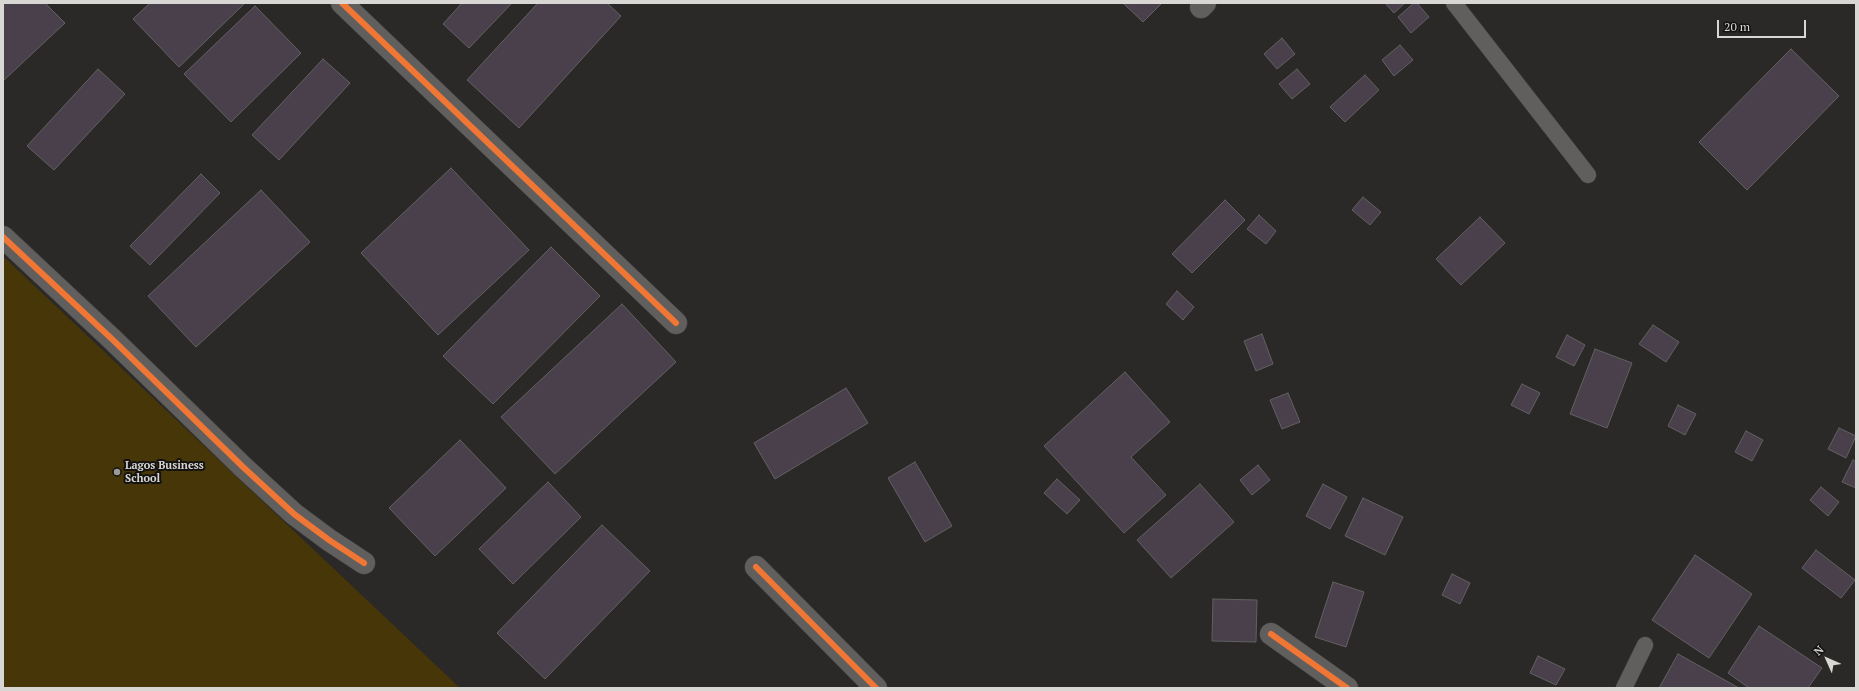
<!DOCTYPE html>
<style>
body{margin:0}
#map{position:relative;width:1859px;height:691px;overflow:hidden;background:#2b2927;font-family:"PT Serif",serif}
canvas{display:block}
.frame{position:absolute;inset:0;border:4px solid #d8d7d4;pointer-events:none}
.north{position:absolute;left:1807px;top:639px;width:40px;height:40px;-webkit-text-stroke:3px #141311;paint-order:stroke;rotate:315deg;font-size:11px;font-weight:700;line-height:16px;text-align:center;color:#d8d7d4}
.north::after{content:'';display:block;margin:auto;width:14px;height:18px;background:#d8d7d4;clip-path:polygon(50% 0,100% 100%,50% 72%,0 100%)}
.scale{position:absolute;left:1717px;top:20px;width:89px;height:18px;box-sizing:border-box;border:2px solid #d8d7d4;border-top:0;padding-left:5px;font-size:12px;line-height:14px;white-space:nowrap;color:#d8d7d4;-webkit-text-stroke:3px #141311;paint-order:stroke}
</style>
<div id="map">
<canvas width="1859" height="691"></canvas>
<div class="frame"></div>
<div class="north">N</div>
<div class="scale">20 m</div>
</div>
<script>
const ctx = document.querySelector('canvas').getContext('2d');
ctx.lineJoin = 'round';
function paint(path, color) {
  ctx.fillStyle = color;
  ctx.fill(path, 'evenodd');
}
function poly(rows) {
  const path = new Path2D();
  for (const r of rows) {
    path.moveTo(r[0], r[1]);
    for (let i = 2; i < r.length; i += 2) path.lineTo(r[i], r[i + 1]);
  }
  return path;
}
function strokePath(path, color, width, dash) {
  ctx.strokeStyle = color;
  ctx.lineWidth = width;
  ctx.lineCap = dash ? 'butt' : 'round';
  ctx.setLineDash(dash || []);
  ctx.stroke(path);
}
function drawText(font, color, halo, rows, align = 'center') {
  ctx.font = font + ' "PT Serif",serif';
  ctx.lineWidth = 4;
  ctx.setLineDash([]);
  ctx.textBaseline = 'middle';
  ctx.strokeStyle = halo;
  ctx.fillStyle = color;
  for (const [text, x, y, turn = 0] of rows) {
    ctx.save();
    ctx.translate(x, y);
    ctx.rotate((+turn || 0) * Math.PI / 180);
    ctx.textAlign = isNaN(turn) ? turn : align;
    if (halo) ctx.strokeText(text, 0, 0);
    ctx.fillText(text, 0, 0);
    ctx.restore();
  }
}
const green = poly([
 [3,256,460,688,3,688]
]);
const building = poly([
 [3,3,45,3,65,23,3,81,3,3],
 [150,3,245,3,179,67,133,19,150,3],
 [462,3,512,3,469,48,443,24,462,3],
 [538,3,607,3,621,16,519,128,467,80,538,3],
 [1123,3,1162,3,1143,22,1123,3],
 [1385,3,1405,3,1394,13,1385,3],
 [1414,3,1417,3,1429,17,1411,33,1398,17,1414,3],
 [255,6,301,53,231,122,184,74,255,6],
 [1282,38,1295,54,1277,69,1264,54,1282,38],
 [1400,45,1413,60,1394,76,1382,60,1400,45],
 [1791,49,1839,96,1747,190,1699,142,1791,49],
 [323,59,350,83,279,160,252,135,323,59],
 [98,69,125,94,54,170,27,146,98,69],
 [1297,69,1310,84,1292,99,1279,84,1297,69],
 [1365,75,1379,90,1345,122,1330,107,1365,75],
 [451,168,529,250,438,335,361,253,451,168],
 [201,174,220,193,150,265,130,246,201,174],
 [261,190,310,242,196,347,148,296,261,190],
 [1363,197,1381,212,1370,225,1352,210,1363,197],
 [1225,200,1245,220,1192,273,1172,254,1225,200],
 [1259,215,1276,231,1266,244,1247,229,1259,215],
 [1480,217,1505,243,1461,285,1436,259,1480,217],
 [551,247,600,296,493,404,443,356,551,247],
 [1177,291,1194,307,1183,320,1166,304,1177,291],
 [622,304,676,362,555,474,501,417,622,304],
 [1653,325,1679,342,1666,362,1639,344,1653,325],
 [1262,334,1273,364,1256,371,1244,341,1262,334],
 [1567,335,1585,345,1574,366,1556,357,1567,335],
 [1595,349,1632,363,1607,428,1570,414,1595,349],
 [1125,372,1170,422,1131,457,1166,495,1124,533,1044,446,1125,372],
 [1522,384,1540,393,1529,414,1511,405,1522,384],
 [846,388,868,423,775,479,754,443,846,388],
 [1288,393,1300,422,1282,429,1270,400,1288,393],
 [1678,405,1696,414,1685,435,1668,426,1678,405],
 [1839,428,1856,436,1846,458,1828,449,1839,428],
 [1746,431,1763,440,1752,461,1735,452,1746,431],
 [460,440,506,488,435,556,389,508,460,440],
 [1853,460,1856,462,1856,488,1842,482,1853,460],
 [915,462,952,526,925,542,888,478,915,462],
 [1258,465,1270,480,1252,495,1240,480,1258,465],
 [1057,479,1080,500,1067,514,1044,493,1057,479],
 [548,482,581,517,513,584,479,549,548,482],
 [1200,484,1234,522,1171,578,1137,540,1200,484],
 [1323,484,1347,497,1330,529,1306,516,1323,484],
 [1821,487,1839,502,1828,516,1810,500,1821,487],
 [1363,498,1403,517,1385,555,1345,536,1363,498],
 [602,525,650,571,545,679,497,633,602,525],
 [1816,550,1855,580,1841,598,1802,568,1816,550],
 [1695,555,1752,594,1709,658,1652,620,1695,555],
 [1452,574,1470,583,1460,604,1442,595,1452,574],
 [1333,582,1364,592,1346,647,1315,637,1333,582],
 [1213,599,1257,600,1256,642,1212,641,1213,599],
 [1759,626,1822,668,1808,688,1749,688,1728,673,1759,626],
 [1678,654,1739,688,1659,688,1678,654],
 [1538,656,1565,669,1556,685,1530,673,1538,656]
]);
const service = poly([
 [1454,3,1588,175],
 [1624,688,1645,645]
]);
const minor = poly([
 [342,3,676,323],
 [1201,7,1205,3],
 [3,237,113,340,243,467,294,514,329,540,364,563],
 [756,567,876,688],
 [1271,634,1347,688]
]);
const cycleway = poly([
 [342,3,676,323],
 [3,237,113,340,243,467,294,514,329,540,364,563],
 [756,567,876,688],
 [1271,634,1347,688]
]);
const markers = [
 [117,472,4,"#9b9a97"]
];
const poiNames = [
 ["Lagos Business",125,466],
 ["School",125,479]
];
paint(green, '#463608');
paint(building, '#4a404c');
strokePath(building, '#626161', 1);
strokePath(service, '#464544', 17);
strokePath(minor, '#464544', 23);
strokePath(service, '#605f5d', 16);
strokePath(minor, '#605f5d', 22);
strokePath(cycleway, '#f07635', 6);
for (const [x, y, r, color] of markers) {
  const dot = new Path2D();
  dot.arc(x, y, r, 0, 2 * Math.PI);
  ctx.fillStyle = color;
  ctx.fill(dot);
  strokePath(dot, '#141311', 1.5);
}
drawText('bold 11px', '#d8d7d4', '#141311', poiNames, 'left');
</script>
